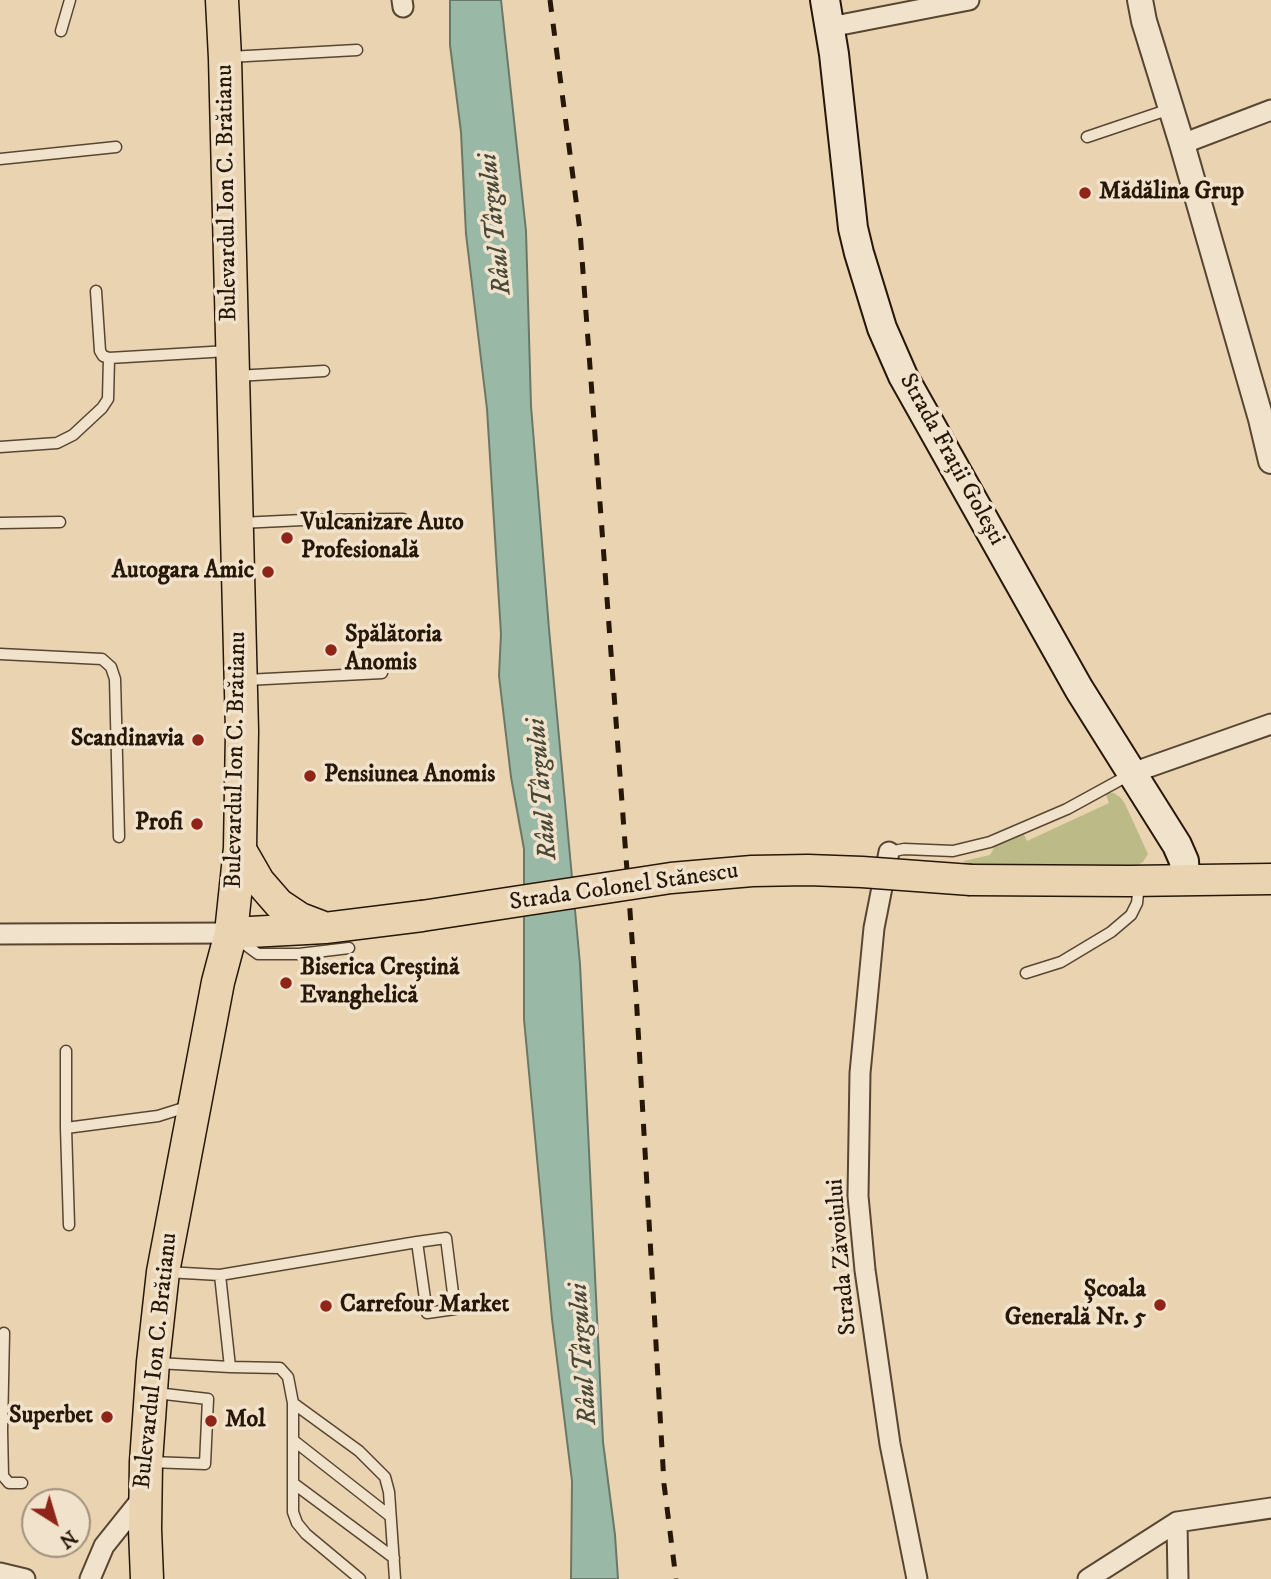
<!DOCTYPE html>
<meta charset="utf-8">
<style>
body{margin:0}
#map{position:relative;width:1271px;height:1579px;overflow:hidden;background:#ead3b0;font-family:"IM FELL DW Pica",serif}
canvas{display:block}
.north{position:absolute;left:21px;top:1488px;width:70px;height:70px;box-sizing:border-box;background:#f1e2cc;border:2px solid #a0917e;border-radius:50%;rotate:143deg;font-size:19px;font-weight:700;line-height:28px;text-align:center;color:#271708}
.north::after{content:'';display:block;margin:auto;width:24px;height:32px;background:#8f2418;clip-path:polygon(50% 0,100% 100%,50% 72%,0 100%)}
</style>
<div id="map">
<canvas width="1271" height="1579"></canvas>
<div class="north">N</div>
</div>
<script>
const ctx = document.querySelector('canvas').getContext('2d');
ctx.lineJoin = 'round';
function paint(path, color) {
  ctx.fillStyle = color;
  ctx.fill(path, 'evenodd');
}
function poly(rows) {
  const path = new Path2D();
  for (const r of rows) {
    path.moveTo(r[0], r[1]);
    for (let i = 2; i < r.length; i += 2) path.lineTo(r[i], r[i + 1]);
  }
  return path;
}
function strokePath(path, color, width, dash) {
  ctx.strokeStyle = color;
  ctx.lineWidth = width;
  ctx.lineCap = dash ? 'butt' : 'round';
  ctx.setLineDash(dash || []);
  ctx.stroke(path);
}
function drawText(font, color, halo, rows, align = 'center') {
  ctx.font = font + ' "IM FELL DW Pica",serif';
  ctx.lineWidth = 7;
  ctx.setLineDash([]);
  ctx.textBaseline = 'middle';
  ctx.strokeStyle = halo;
  ctx.fillStyle = color;
  for (const [text, x, y, turn = 0] of rows) {
    ctx.save();
    ctx.translate(x, y);
    ctx.rotate((+turn || 0) * Math.PI / 180);
    ctx.textAlign = isNaN(turn) ? turn : align;
    if (halo) ctx.strokeText(text, 0, 0);
    ctx.fillText(text, 0, 0);
    ctx.restore();
  }
}
const green = poly([
 [1105,792,1114,793,1121,798,1125,804,1148,854,1143,862,1136,866,963,866,964,861,990,855,998,841,1022,830,1027,841,1109,803]
]);
const water = poly([
 [450,0,501,0,526,231,531,406,549,629,580,964,603,1442,615,1535,618,1579,571,1579,572,1481,552,1319,524,1019,524,849,511,777,499,676,501,634,487,409,466,234,461,132,450,45,450,0]
]);
const service = poly([
 [61,31,70,0],
 [229,57,357,50],
 [1087,137,1170,109],
 [0,159,116,147],
 [96,291,100,351,103,356,109,358],
 [236,376,324,371],
 [0,447,57,443,73,435,102,408,108,399,109,358,228,351],
 [0,523,60,522],
 [240,523,303,520,403,519],
 [0,654,102,659,111,667,115,679,119,837],
 [246,680,382,673],
 [889,852,904,849,953,851,990,842,1067,809,1131,774],
 [239,940,258,954,299,954,349,948],
 [1026,973,1061,962,1111,932,1131,915,1137,903,1139,884],
 [66,1051,66,1128,69,1225],
 [66,1128,158,1116,190,1106],
 [166,1272,220,1275,417,1242,446,1238,455,1309,427,1313,417,1242],
 [220,1275,230,1367],
 [157,1363,230,1367,280,1368,288,1377,293,1403,293,1512,297,1523,306,1534,360,1579],
 [293,1403,359,1451,385,1477,389,1492,395,1579],
 [0,1430,2,1430,4,1333],
 [2,1430,3,1476,9,1483,22,1483],
 [293,1440,390,1516],
 [150,1462,205,1464,208,1399,156,1393],
 [293,1483,394,1558]
]);
const minor = poly([
 [402,0,403,7],
 [830,27,969,0],
 [1182,144,1271,110],
 [1132,773,1271,724],
 [889,852,874,928,860,1073,858,1196,865,1270,890,1444,917,1579],
 [0,934,231,933],
 [1177,1522,1178,1579],
 [0,1573,25,1579],
 [90,1579,104,1546,144,1496],
 [1088,1579,1177,1522,1271,1508]
]);
const tertiary = poly([
 [1140,0,1144,21,1182,144,1261,419,1271,461]
]);
const secondary = poly([
 [825,0,834,54,853,228,859,253,882,328,903,376,1079,689,1177,845,1184,861,1185,879]
]);
const primary = poly([
 [240,848,259,881,279,904,300,918,321,926],
 [971,880,1129,881,1271,879],
 [231,933,325,928,422,916]
]);
const trunk = poly([
 [147,1579,145,1529,146,1462,153,1362,163,1272,218,982,231,933,240,848,242,731,225,58,222,0]
]);
const rail = poly([
 [550,0,580,231,636,993,664,1484,676,1579]
]);
const primaryBridge = poly([
 [422,916,671,878,752,871,808,870,862,872,971,880]
]);
const markers = [
 [1085,193,7,"#8f2418"],
 [287,538,7,"#8f2418"],
 [268,572,7,"#8f2418"],
 [331,650,7,"#8f2418"],
 [198,740,7,"#8f2418"],
 [310,776,7,"#8f2418"],
 [197,824,7,"#8f2418"],
 [286,983,7,"#8f2418"],
 [1160,1305,7,"#8f2418"],
 [326,1306,7,"#8f2418"],
 [107,1417,7,"#8f2418"],
 [211,1421,7,"#8f2418"]
];
const streetNames = [
 ["Bulevardul Ion C. Brătianu",228,193,-91],
 ["Strada Frații Golești",951,460,61],
 ["Bulevardul Ion C. Brătianu",237,760,-89],
 ["Strada Colonel Stănescu",624,888,-8],
 ["Strada Zăvoiului",843,1257,-95],
 ["Bulevardul Ion C. Brătianu",157,1361,-84]
];
const poiNames = [
 ["Mădălina Grup",1099,193],
 ["Vulcanizare Auto",301,524],
 ["Profesională",301,552],
 ["Autogara Amic",254,572,"right"],
 ["Spălătoria",345,636],
 ["Anomis",345,664],
 ["Scandinavia",184,740,"right"],
 ["Pensiunea Anomis",324,776],
 ["Profi",183,824,"right"],
 ["Biserica Creștină",300,969],
 ["Evanghelică",300,997],
 ["Școala",1146,1291,"right"],
 ["Generală Nr. 5",1146,1319,"right"],
 ["Carrefour Market",340,1306],
 ["Superbet",93,1417,"right"],
 ["Mol",225,1421]
];
const waterNames = [
 ["Râul Târgului",497,224,-96],
 ["Râul Târgului",544,789,-95],
 ["Râul Târgului",585,1354,-94]
];
paint(green, '#bcbb87');
paint(water, '#99b9a6');
strokePath(water, '#6b7867', 2);
strokePath(service, '#584632', 13);
strokePath(minor, '#584632', 23);
strokePath(tertiary, '#584632', 28);
strokePath(secondary, '#271708', 32);
strokePath(primary, '#271708', 33);
strokePath(trunk, '#271708', 35);
strokePath(service, '#f1e2cc', 10);
strokePath(minor, '#f1e2cc', 19);
strokePath(tertiary, '#f1e2cc', 24);
strokePath(secondary, '#f1e2cc', 28);
strokePath(primary, '#ead3b0', 30);
strokePath(trunk, '#ead3b0', 32);
strokePath(rail, '#271708', 5, [12, 12]);
strokePath(primaryBridge, '#271708', 33, []);
strokePath(primaryBridge, '#ead3b0', 30);
for (const [x, y, r, color] of markers) {
  const dot = new Path2D();
  dot.arc(x, y, r, 0, 2 * Math.PI);
  ctx.fillStyle = color;
  ctx.fill(dot);
  strokePath(dot, '#f1e2cc', 2.5);
}
drawText('24px', '#271708', '#f1e2cc', streetNames);
drawText('bold 24px', '#271708', '#f1e2cc', poiNames, 'left');
drawText('italic 26px', '#494837', '#f1e2cc', waterNames);
</script>
